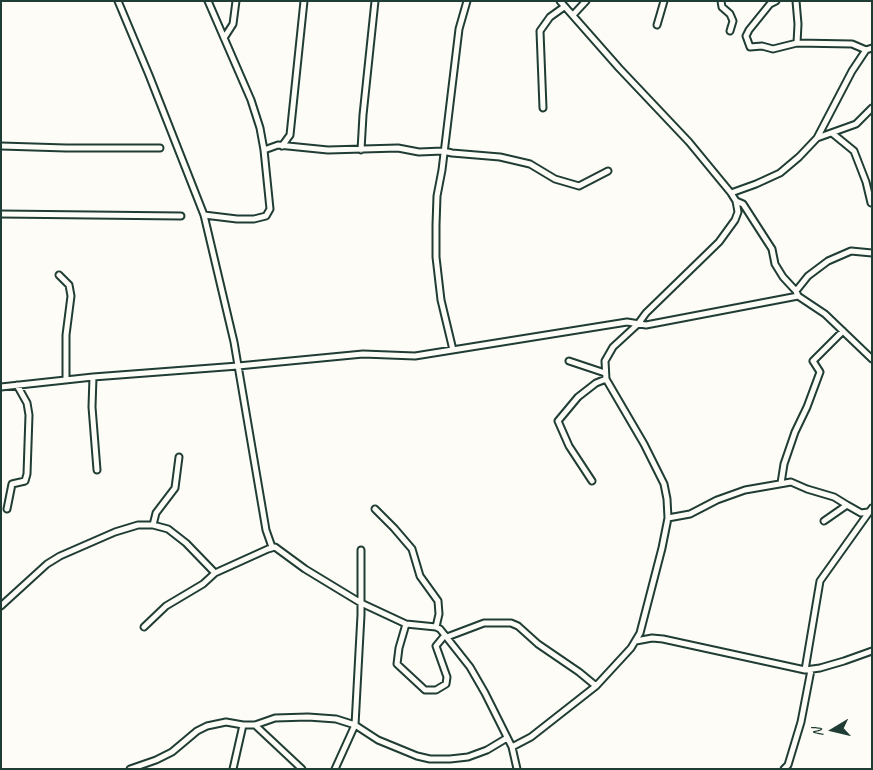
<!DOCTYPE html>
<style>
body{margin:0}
#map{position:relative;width:873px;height:770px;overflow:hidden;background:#fdfcf7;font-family:Caveat,sans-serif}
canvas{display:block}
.frame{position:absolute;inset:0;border:2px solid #1f3d34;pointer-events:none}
.north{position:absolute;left:808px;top:705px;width:50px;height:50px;-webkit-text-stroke:4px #fdfcf7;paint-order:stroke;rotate:261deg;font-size:14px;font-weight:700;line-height:20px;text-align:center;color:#1f3d34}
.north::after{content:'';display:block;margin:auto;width:18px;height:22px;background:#1f3d34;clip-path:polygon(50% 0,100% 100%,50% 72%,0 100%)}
</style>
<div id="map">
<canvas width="873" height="770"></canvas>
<div class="frame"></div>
<div class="north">N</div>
</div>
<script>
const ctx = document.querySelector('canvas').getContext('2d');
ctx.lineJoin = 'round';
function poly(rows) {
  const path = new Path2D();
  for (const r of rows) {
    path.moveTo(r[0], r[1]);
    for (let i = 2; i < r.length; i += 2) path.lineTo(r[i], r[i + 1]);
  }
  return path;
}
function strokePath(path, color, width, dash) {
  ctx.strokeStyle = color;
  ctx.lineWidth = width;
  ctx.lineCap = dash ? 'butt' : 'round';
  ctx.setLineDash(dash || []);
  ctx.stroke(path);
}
const minor = poly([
 [118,1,149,75,204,215,234,342,266,530,272,547],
 [721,1,722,7,730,14,733,21,730,31],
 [776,1,770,4,749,30,746,36,750,47,762,46,773,49,797,43,852,44,866,50],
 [796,1,798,24,797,43],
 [573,15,586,1],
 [657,25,664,1],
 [224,38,233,24,236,1],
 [543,108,540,31,550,17,564,7],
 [832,133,854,151,866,182,871,203],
 [817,138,856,124,872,108],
 [1,146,66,148,160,148],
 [282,146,290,135,304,1],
 [264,150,278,145,328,150,398,148,419,152,443,151,452,153,500,157,530,164,555,179,579,186,608,171],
 [361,150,363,115,375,1],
 [731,193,756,184,780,173,799,157,817,138,852,71,866,50,872,48],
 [736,201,743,204,761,232,772,249,775,264,783,277,796,291,798,296],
 [1,214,181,216],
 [204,215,237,219,254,219,266,216,270,209,264,150,260,128,251,100,208,1],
 [59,275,69,285,71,296,66,335,66,379],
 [796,291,808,276,828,261,851,251,872,253],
 [453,350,441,300,436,257,436,225,437,196,442,170,459,29,467,1],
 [569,361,605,373],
 [93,377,92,407,97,470],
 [1,387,93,377,238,366,363,354,415,356,627,322,646,325,798,296,825,314,872,359],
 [592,481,569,446,558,421,578,397,596,383,606,379],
 [781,483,784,464,795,432,807,407,820,372,813,361,843,331],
 [7,509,12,484,25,481,27,474,29,415,27,403,17,385],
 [375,509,394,528,412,549,420,576,438,601,439,614,436,627],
 [668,518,690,514,717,500,745,490,791,482,807,489,834,497,847,505],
 [824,521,847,505,861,513,868,512],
 [153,525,156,513,175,488,179,457],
 [1,606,47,564,60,556,115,532,138,525,153,525,168,529,186,543,215,573,268,549,275,547,305,569,361,603,406,624,436,627,440,629,470,667,485,693,512,747,517,769],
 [406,624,399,648,397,664,425,690,436,690,446,684,447,677,436,646,445,635],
 [144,627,166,606,203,584,215,573],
 [447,637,484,623,511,623,518,626,538,644,579,672,596,686],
 [636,641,652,638,663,639,805,670,820,668,844,661,872,651],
 [805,670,820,581,872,508],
 [255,725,302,769],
 [512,747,531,737,596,686,631,648,640,633,662,548,668,518,667,499,664,484,644,444,606,379,605,361,613,347,638,324,646,313,719,242,735,220,738,212,736,201,731,193,689,142,619,68,560,1],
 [130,769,156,760,172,752,197,731,207,726,226,722,243,725,255,725,275,718,308,717,336,719,355,725,378,740,417,756,430,759,450,759,468,757,487,750,507,738],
 [233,769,243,725],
 [335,769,355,725,361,615,361,550],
 [784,769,788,765,801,722,811,670]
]);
strokePath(minor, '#1f3d34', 9);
strokePath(minor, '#fdfcf7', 5);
</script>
